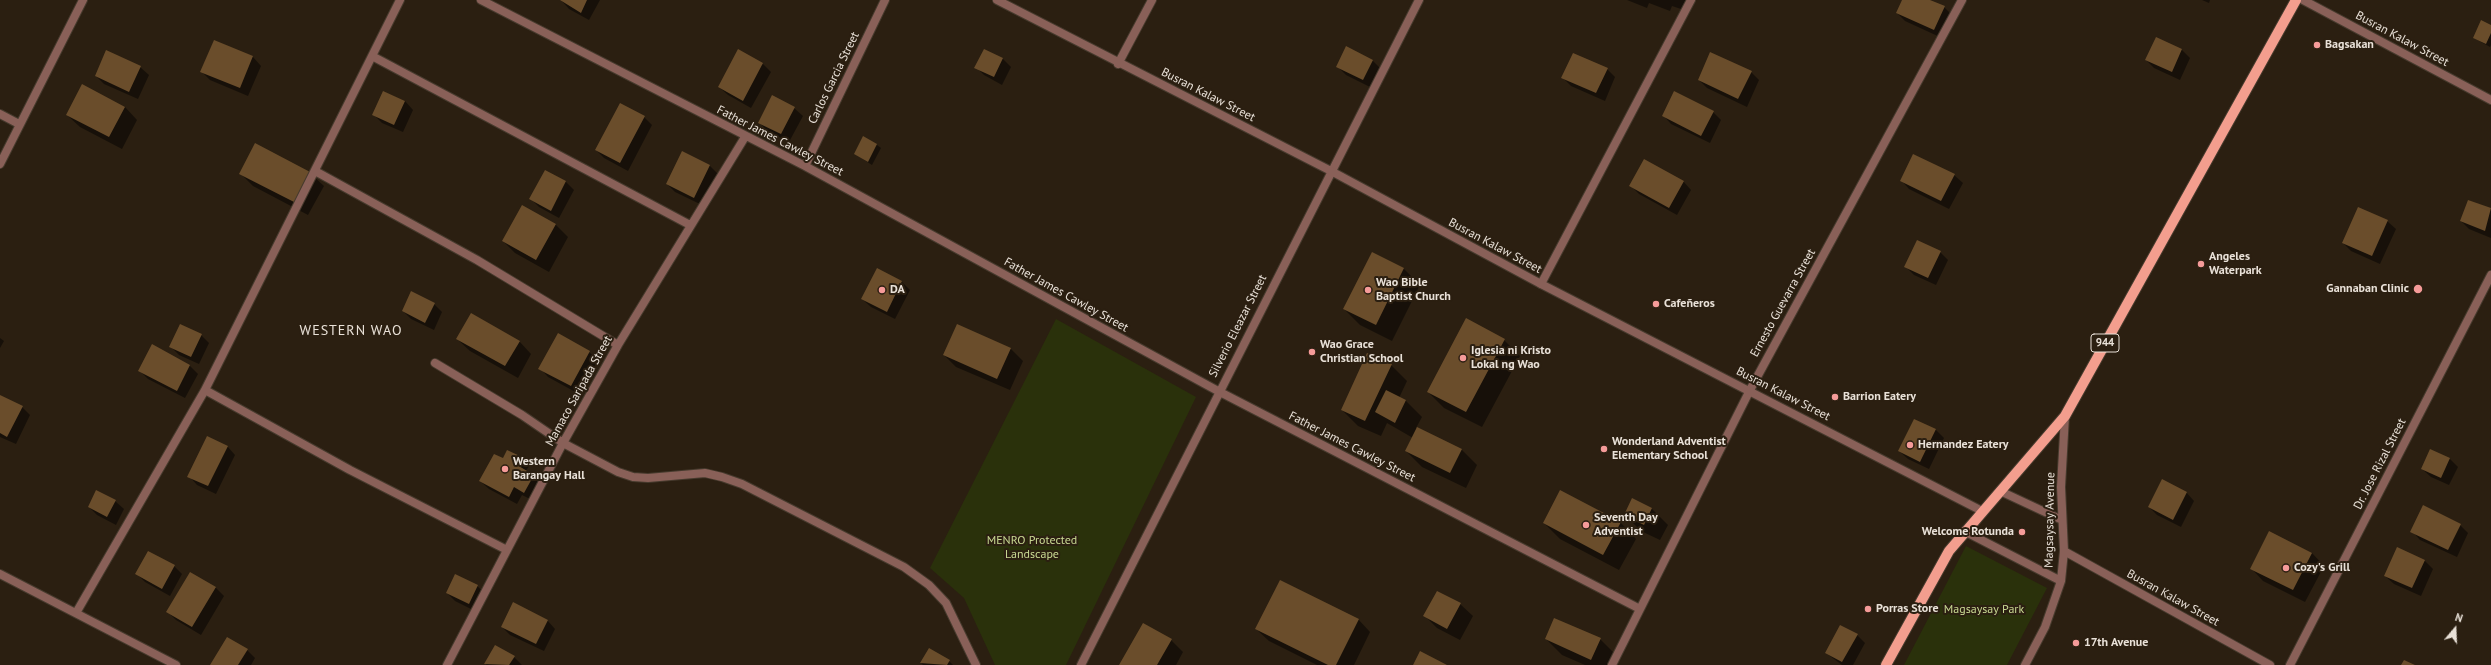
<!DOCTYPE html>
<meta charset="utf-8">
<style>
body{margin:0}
#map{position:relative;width:2491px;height:665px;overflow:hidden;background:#2b1f11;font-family:"PT Sans",sans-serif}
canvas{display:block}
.north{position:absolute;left:2435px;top:609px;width:40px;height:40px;-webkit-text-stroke:3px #2b1f11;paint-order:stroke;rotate:19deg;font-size:11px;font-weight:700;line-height:16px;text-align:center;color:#e9e1d8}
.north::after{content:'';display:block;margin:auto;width:14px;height:18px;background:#e9e1d8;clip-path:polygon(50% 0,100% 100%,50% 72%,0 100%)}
</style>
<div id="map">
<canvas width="2491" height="665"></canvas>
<div class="north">N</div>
</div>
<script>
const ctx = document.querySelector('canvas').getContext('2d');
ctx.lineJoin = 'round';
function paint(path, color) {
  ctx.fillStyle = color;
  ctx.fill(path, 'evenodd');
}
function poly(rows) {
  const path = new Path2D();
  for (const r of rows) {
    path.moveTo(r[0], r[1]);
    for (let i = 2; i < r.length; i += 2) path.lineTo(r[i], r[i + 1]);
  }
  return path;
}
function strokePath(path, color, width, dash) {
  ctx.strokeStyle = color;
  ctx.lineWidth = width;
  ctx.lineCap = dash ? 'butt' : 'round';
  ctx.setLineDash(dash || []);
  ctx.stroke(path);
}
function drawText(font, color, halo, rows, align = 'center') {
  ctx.font = font + ' "PT Sans",sans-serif';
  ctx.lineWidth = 4;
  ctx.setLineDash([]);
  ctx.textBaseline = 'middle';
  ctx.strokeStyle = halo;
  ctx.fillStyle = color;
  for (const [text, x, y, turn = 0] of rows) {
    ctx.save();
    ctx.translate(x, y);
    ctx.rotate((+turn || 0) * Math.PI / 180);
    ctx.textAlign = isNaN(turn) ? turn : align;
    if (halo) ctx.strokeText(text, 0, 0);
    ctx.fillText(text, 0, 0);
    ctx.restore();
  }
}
const green = poly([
 [1056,319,1196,397,1066,665,995,665,964,598,930,568],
 [1966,546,2047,588,2007,665,1904,665]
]);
const shadow = poly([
 [561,0,600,0,589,20,569,9],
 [1627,0,1626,0,1688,0,1684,10,1672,6,1670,11,1649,3,1647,8],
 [1903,0,1927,0,1944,7,1952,15,1942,38,1905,21,1897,13],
 [2202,0,2210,0,2209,3],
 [2491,26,2491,45,2490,47,2474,38],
 [2156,38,2182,50,2190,58,2180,80,2154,68,2146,60],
 [214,41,253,57,261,66,248,96,210,80,201,71],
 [1347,48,1373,61,1381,69,1372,88,1346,75,1338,67],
 [984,50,1003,59,1011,67,1002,85,984,75,976,67],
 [763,64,771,72,751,108,728,95,719,87],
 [140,67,149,75,138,99,104,84,96,76],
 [1607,69,1615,77,1605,101,1571,86,1563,78],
 [1751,72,1759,80,1747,107,1707,88,1699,80],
 [384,92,405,101,413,110,403,132,382,123,374,115],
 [125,107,137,120,122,149,80,127,67,115],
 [794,108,803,116,789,142,767,131,759,122],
 [1713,112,1721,120,1710,143,1671,124,1663,115],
 [644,117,652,125,628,171,604,158,596,150],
 [877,145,881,148,872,165,855,154],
 [683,152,710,166,718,174,702,205,675,192,667,184],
 [545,171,566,182,574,190,559,218,539,207,531,199],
 [241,174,311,174,324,186,308,215,253,186],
 [1954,175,1963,183,1949,209,1909,189,1901,180],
 [1683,181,1691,190,1677,215,1639,194,1631,186],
 [2469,201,2491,209,2491,238,2469,229,2461,221],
 [2387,221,2396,229,2380,264,2351,251,2343,243],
 [555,224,568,237,549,272,515,253,503,241],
 [1940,252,1948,260,1936,285,1914,275,1905,266],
 [1372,253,1404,269,1420,285,1392,341,1360,325,1344,309],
 [877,270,902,282,910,290,895,319,871,307,862,299],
 [434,304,442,312,434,330,411,319,403,311],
 [201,335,209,343,199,364,179,355,171,347],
 [558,335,589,352,598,360,579,394,548,377,540,368],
 [0,338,4,341,0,348],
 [457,339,519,341,531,354,518,378,470,351],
 [1504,340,1520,356,1482,427,1444,408,1428,392],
 [152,346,190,366,198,374,185,398,148,379,139,370],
 [1011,349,1023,361,1010,390,956,367,944,355],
 [1391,365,1407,381,1399,398,1406,401,1422,417,1416,428,1461,449,1477,465,1466,488,1422,467,1406,451,1413,438,1387,423,1381,436,1358,426,1342,410],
 [0,396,22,407,30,415,16,444,0,437],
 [1914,420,1936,430,1944,438,1929,469,1908,459,1899,451],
 [227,446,235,455,216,494,197,485,189,476],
 [521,458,529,466,526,471,542,484,532,500,522,495,517,504,489,489,480,481,503,459],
 [2450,459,2458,467,2449,485,2431,477,2422,469],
 [2186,492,2194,501,2181,527,2157,515,2149,507],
 [1633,500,1652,509,1668,525,1660,540,1641,531,1625,515],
 [115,501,124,509,116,525,97,515,89,507],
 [1544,523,1621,523,1636,539,1619,570,1560,539],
 [2460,525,2468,533,2457,557,2420,540,2412,531],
 [2397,549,2425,561,2433,569,2421,596,2394,584,2385,576],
 [2312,553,2324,566,2305,602,2263,581,2251,568],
 [174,566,182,574,170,596,145,582,137,574],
 [190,573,216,588,224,596,201,635,176,620,167,611],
 [477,586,486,594,477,612,455,601,447,593],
 [1460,604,1473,616,1460,640,1437,628,1425,616],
 [1358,619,1370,632,1354,665,1317,665,1269,641,1256,629],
 [547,620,555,629,544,651,510,635,502,627],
 [1857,635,1865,643,1853,665,1842,665,1826,653],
 [1546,639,1600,639,1616,655,1611,665,1585,665,1562,655],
 [1171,640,1183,652,1176,665,1120,665],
 [495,646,514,657,522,665,486,665],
 [247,650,255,658,251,665,211,665],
 [930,650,949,661,953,665,923,665,921,663]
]);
const building = poly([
 [560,0,587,0,581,13],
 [1902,0,1930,0,1945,6,1934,30,1896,13],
 [2481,20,2491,25,2491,33,2486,44,2473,38],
 [2156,37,2182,49,2172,72,2145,60],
 [214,40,253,56,240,88,200,72],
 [1346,46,1373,60,1363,80,1336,67],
 [738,49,763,63,743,101,718,87],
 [984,49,1003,58,994,77,974,68],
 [106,50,141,66,129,92,95,76],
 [1710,52,1752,71,1738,99,1698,80],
 [1573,53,1608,68,1596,93,1561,78],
 [82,84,125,107,109,137,66,115],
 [383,91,405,101,394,125,372,115],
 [1674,91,1714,111,1701,136,1662,116],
 [772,95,795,107,781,134,758,123],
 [620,103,645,116,620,163,595,150],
 [863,136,877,144,868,162,854,154],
 [255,143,312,173,296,203,239,174],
 [682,151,710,165,694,198,666,184],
 [1913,154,1955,174,1941,201,1900,181],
 [1644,159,1684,181,1669,208,1629,186],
 [545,170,566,181,551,211,529,199],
 [2468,200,2491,208,2485,231,2460,221],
 [522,205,556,224,536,260,502,241],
 [2358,207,2388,220,2372,256,2342,243],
 [1917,240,1941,251,1928,278,1904,267],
 [1372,252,1404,268,1376,325,1343,309],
 [877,268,902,281,887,312,861,299],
 [411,291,435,303,425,323,402,311],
 [471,313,520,341,505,366,456,339],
 [1466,318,1505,339,1466,412,1427,392],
 [180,324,202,334,191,357,169,347],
 [957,324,1011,348,997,379,943,355],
 [558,333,590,351,571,386,538,369],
 [152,344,190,365,177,391,138,371],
 [1367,353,1392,364,1365,421,1341,410],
 [1386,390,1406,400,1395,423,1375,412],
 [0,395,23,406,7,437,0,433],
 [1914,419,1936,429,1920,462,1898,451],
 [1417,427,1462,449,1450,473,1405,451],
 [207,436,228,446,208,486,187,477],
 [2430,449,2450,458,2441,478,2421,469],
 [507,450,522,457,517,465,534,475,524,493,514,487,509,497,479,481,494,454,503,458],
 [2162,479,2187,492,2173,520,2148,507],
 [96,490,116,500,107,517,88,507],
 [1560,490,1621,522,1603,555,1543,523],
 [1632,498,1652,508,1644,525,1624,515],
 [2423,505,2461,524,2448,550,2410,532],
 [2269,531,2312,553,2293,590,2250,569],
 [2397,547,2425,560,2412,588,2384,576],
 [148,551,175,565,162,589,135,574],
 [190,572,216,587,192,627,166,612],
 [455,574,478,585,469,604,446,593],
 [1280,580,1359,619,1336,665,1328,665,1255,629],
 [1437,591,1461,603,1447,629,1423,616],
 [513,602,548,620,536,644,501,627],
 [1554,618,1601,638,1591,660,1545,639],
 [1143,623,1172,639,1157,665,1119,665],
 [1840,625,1858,634,1842,662,1825,653],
 [227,637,248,649,238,665,210,665],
 [495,645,515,656,509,665,484,664],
 [929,648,950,660,947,665,920,663],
 [1420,651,1447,665,1413,665],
 [2404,660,2415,665,2401,665]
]);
const minor = poly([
 [481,0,805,166,1218,391,1640,609],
 [2303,0,2491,100],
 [372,56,690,225],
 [1118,64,1152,0],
 [0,114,19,124],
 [0,164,83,0],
 [805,166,885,0],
 [315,171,477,260,618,345],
 [1541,284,1691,0],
 [435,363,522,415,563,443,618,472,633,477,648,478,705,473,722,477,742,484,904,567,929,585,946,603,976,665],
 [205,390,350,470,507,550],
 [2000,491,2062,520],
 [1964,531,2061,581],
 [2064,551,2270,665],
 [0,574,176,665],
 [76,613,205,390,400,0],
 [447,665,563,443,618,345,745,137],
 [1081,665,1419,0],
 [1612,665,1750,390,1962,0],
 [2025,665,2045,627,2061,581,2064,551,2061,487,2065,416],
 [2290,665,2491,275]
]);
const tertiary = poly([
 [997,0,1331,171,1541,284,1982,511]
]);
const primary = poly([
 [1886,665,1949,551,2065,416,2296,0]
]);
const markers = [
 [2317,45,4,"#f59b99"],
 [2201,264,4,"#f59b99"],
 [2418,289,5,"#f59b99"],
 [882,290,4,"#f59b99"],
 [1368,290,4,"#f59b99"],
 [1656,304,4,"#f59b99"],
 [1312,352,4,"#f59b99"],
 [1463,358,4,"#f59b99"],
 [1835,397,4,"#f59b99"],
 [1910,445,4,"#f59b99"],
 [1604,449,4,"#f59b99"],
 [505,469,4,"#f59b99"],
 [1586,525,4,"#f59b99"],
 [2022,532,4,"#f59b99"],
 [2286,568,4,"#f59b99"],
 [1868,609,4,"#f59b99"],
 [2076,643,4,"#f59b99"]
];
const shields = [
 [2105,343,28]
];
const shieldNames = [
 ["944",2105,343]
];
const streetNames = [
 ["Busran Kalaw Street",2402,39,28],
 ["Carlos Garcia Street",834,78,-64],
 ["Busran Kalaw Street",1208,95,27],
 ["Father James Cawley Street",780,141,27],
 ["Busran Kalaw Street",1495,246,28],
 ["Father James Cawley Street",1066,295,29],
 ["Ernesto Guevarra Street",1783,303,-61],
 ["Silverio Eleazar Street",1238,326,-63],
 ["Mamaco Saripada Street",579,391,-61],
 ["Busran Kalaw Street",1783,394,27],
 ["Father James Cawley Street",1352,447,27],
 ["Dr. Jose Rizal Street",2380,464,-63],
 ["Magsaysay Avenue",2050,520,-89],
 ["Busran Kalaw Street",2173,598,29]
];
const poiNames = [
 ["Bagsakan",2325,45],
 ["Angeles",2209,257],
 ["Waterpark",2209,271],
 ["Wao Bible",1376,283],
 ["Baptist Church",1376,297],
 ["Gannaban Clinic",2409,289,"right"],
 ["DA",890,290],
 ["Cafeñeros",1664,304],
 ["Wao Grace",1320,345],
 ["Christian School",1320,359],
 ["Iglesia ni Kristo",1471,351],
 ["Lokal ng Wao",1471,365],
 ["Barrion Eatery",1843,397],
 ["Wonderland Adventist",1612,442],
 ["Elementary School",1612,456],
 ["Hernandez Eatery",1918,445],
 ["Western",513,462],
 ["Barangay Hall",513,476],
 ["Seventh Day",1594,518],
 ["Adventist",1594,532],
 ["Welcome Rotunda",2014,532,"right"],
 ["Cozy's Grill",2294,568],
 ["Porras Store",1876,609],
 ["17th Avenue",2084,643]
];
const parkNames = [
 ["MENRO Protected",1032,541],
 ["Landscape",1032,555],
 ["Magsaysay Park",1984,610]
];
const quarterNames = [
 ["WESTERN WAO",351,331]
];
paint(green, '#2a310b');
paint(shadow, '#0007');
paint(building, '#6a4d2b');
strokePath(minor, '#463a2d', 10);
strokePath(tertiary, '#463a2d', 10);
strokePath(primary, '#463a2d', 12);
strokePath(minor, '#896058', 8);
strokePath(tertiary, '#896058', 8);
strokePath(primary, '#f39e8e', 10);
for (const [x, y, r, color] of markers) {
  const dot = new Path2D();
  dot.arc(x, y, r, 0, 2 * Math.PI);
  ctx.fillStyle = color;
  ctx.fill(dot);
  strokePath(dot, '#2b1f11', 1.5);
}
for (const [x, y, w] of shields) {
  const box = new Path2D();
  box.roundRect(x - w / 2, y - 9, w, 18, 3);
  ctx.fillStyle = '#2b1f11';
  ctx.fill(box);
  strokePath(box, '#e9e1d8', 1);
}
drawText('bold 11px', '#e9e1d8', null, shieldNames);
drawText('12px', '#e9e1d8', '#2b1f11', streetNames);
drawText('bold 12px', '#e9e1d8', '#2b1f11', poiNames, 'left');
drawText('12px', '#c9d993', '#2b1f11', parkNames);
ctx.letterSpacing = '1px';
drawText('14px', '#e9e1d8', '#2b1f11', quarterNames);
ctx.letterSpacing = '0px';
</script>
